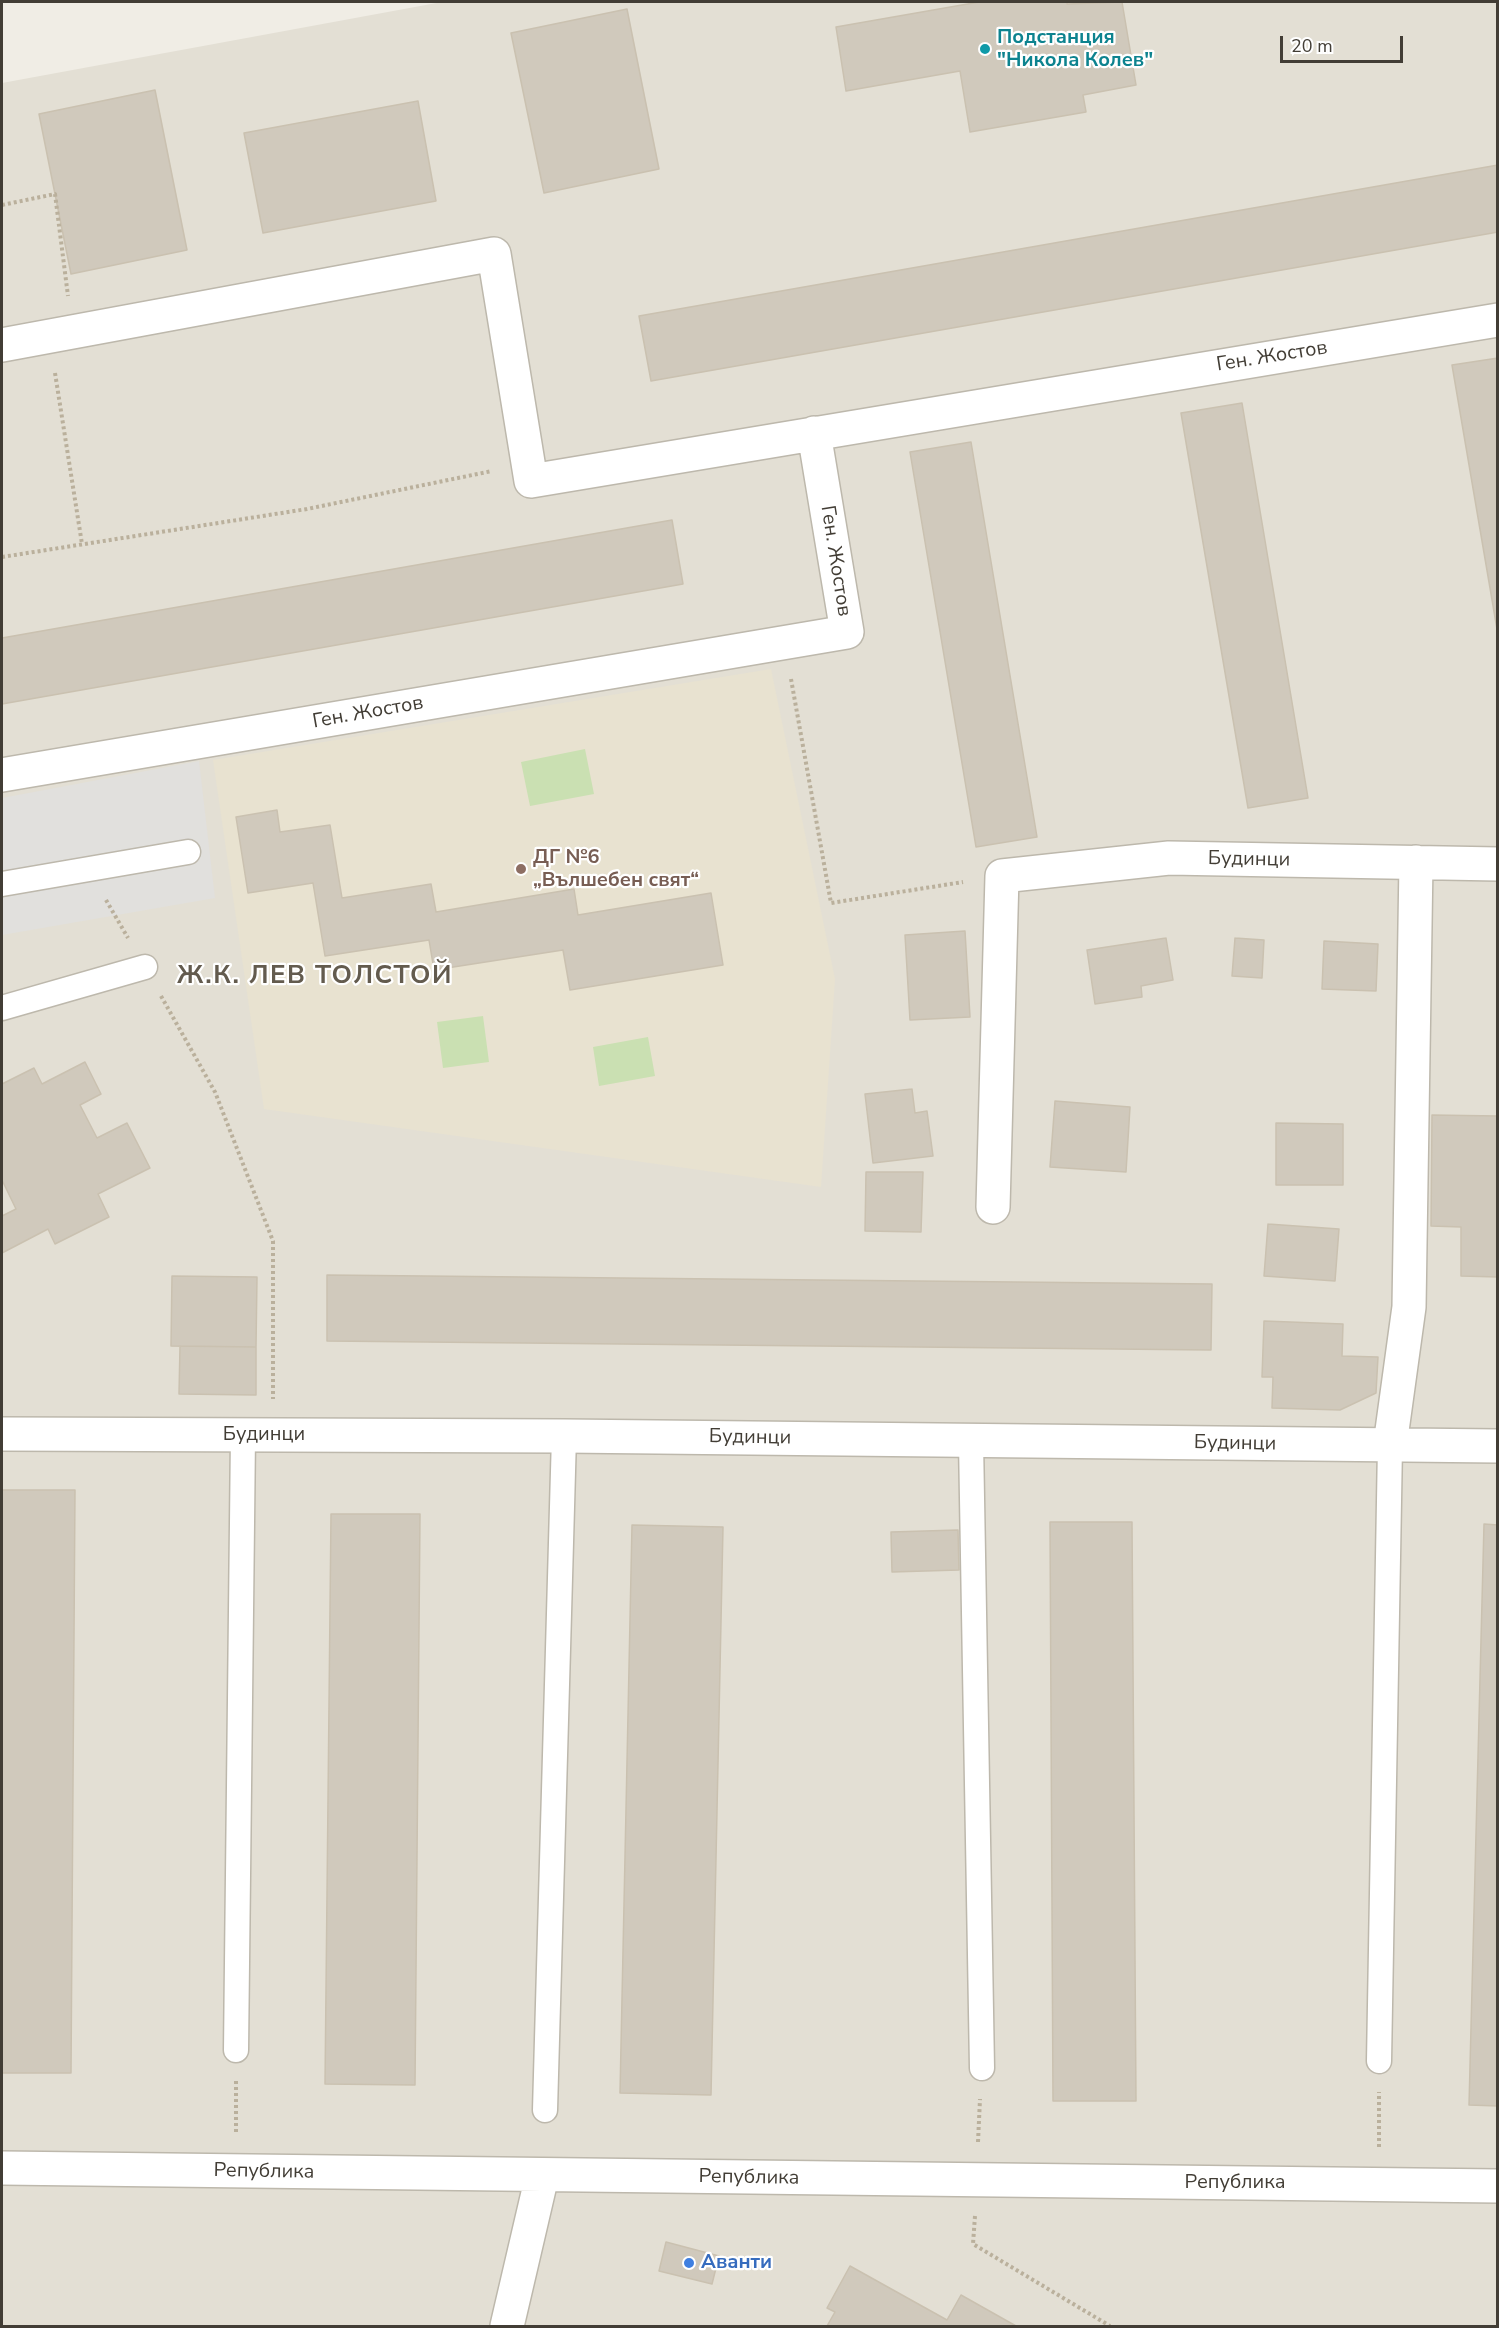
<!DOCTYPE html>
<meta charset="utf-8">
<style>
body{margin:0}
#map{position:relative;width:1499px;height:2328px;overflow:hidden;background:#f0ede5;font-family:"Nunito Sans",sans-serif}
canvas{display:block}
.frame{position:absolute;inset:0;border:3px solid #423d35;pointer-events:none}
.scale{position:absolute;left:1280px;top:36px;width:123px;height:27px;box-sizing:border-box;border:3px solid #423d35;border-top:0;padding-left:8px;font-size:18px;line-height:21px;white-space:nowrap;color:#423d35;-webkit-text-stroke:4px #fff;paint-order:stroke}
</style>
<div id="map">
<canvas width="1499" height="2328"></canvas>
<div class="frame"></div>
<div class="scale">20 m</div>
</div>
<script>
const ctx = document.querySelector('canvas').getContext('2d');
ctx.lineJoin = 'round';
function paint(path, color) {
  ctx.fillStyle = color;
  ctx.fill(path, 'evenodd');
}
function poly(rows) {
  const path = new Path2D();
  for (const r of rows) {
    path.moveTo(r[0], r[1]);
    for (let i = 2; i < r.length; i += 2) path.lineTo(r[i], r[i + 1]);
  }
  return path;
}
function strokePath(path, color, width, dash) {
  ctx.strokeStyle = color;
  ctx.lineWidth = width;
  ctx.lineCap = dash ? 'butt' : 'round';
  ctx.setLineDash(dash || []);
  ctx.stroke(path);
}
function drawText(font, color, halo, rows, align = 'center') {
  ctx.font = font + ' "Nunito Sans",sans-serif';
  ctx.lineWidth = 4.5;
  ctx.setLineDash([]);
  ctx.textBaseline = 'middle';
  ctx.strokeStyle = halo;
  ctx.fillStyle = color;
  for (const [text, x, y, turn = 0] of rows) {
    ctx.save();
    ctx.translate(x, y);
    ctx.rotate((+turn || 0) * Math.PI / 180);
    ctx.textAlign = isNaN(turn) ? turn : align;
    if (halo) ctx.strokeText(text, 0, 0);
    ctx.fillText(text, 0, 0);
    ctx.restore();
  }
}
const residential = poly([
 [442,2,1497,2,1497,2326,2,2326,2,83]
]);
const education = poly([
 [771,669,835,979,821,1187,264,1109,213,760]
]);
const green = poly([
 [585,749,594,794,530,806,521,762],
 [483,1016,489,1062,443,1068,437,1022],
 [648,1037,655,1076,599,1086,593,1047]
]);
const parking = poly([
 [199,761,215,898,2,935,2,798]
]);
const building = poly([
 [979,2,1067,2,1067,4,1122,2,1136,85,1083,95,1086,112,970,132,960,71,846,91,836,27,979,2],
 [627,9,659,169,544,193,511,33,627,9],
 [155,90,187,250,71,274,39,114,155,90],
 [418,101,436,201,263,233,244,133,418,101],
 [1498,165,1498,232,651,381,639,316,1498,165],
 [1498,358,1498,635,1452,365,1498,358],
 [1242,403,1308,798,1248,808,1181,413,1242,403],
 [971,442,1037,837,976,847,910,452,971,442],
 [672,520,683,584,2,704,2,638,672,520],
 [277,810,280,832,330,825,342,898,431,884,436,912,574,889,578,915,711,893,723,965,570,990,563,950,434,970,429,940,325,956,313,883,248,893,236,817,277,810],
 [965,931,970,1017,910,1020,905,935,965,931],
 [1166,938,1173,980,1141,986,1142,997,1095,1004,1087,950,1166,938],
 [1235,938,1264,940,1262,978,1232,976,1235,938],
 [1324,941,1378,944,1376,991,1322,989,1324,941],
 [85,1062,101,1094,80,1105,97,1138,127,1123,150,1168,98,1194,109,1217,55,1244,48,1229,2,1253,2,1216,16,1209,2,1180,2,1084,34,1068,42,1084,85,1062],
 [912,1089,915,1113,927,1111,933,1156,873,1163,865,1094,912,1089],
 [1055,1101,1130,1107,1126,1172,1050,1167,1055,1101],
 [1432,1115,1498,1116,1498,1277,1461,1276,1461,1227,1431,1226,1432,1115],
 [1276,1123,1343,1124,1343,1185,1276,1185,1276,1123],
 [866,1172,923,1172,921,1232,865,1231,866,1172],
 [1268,1224,1339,1229,1335,1281,1264,1276,1268,1224],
 [327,1275,1212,1284,1211,1350,327,1341,327,1275],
 [172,1276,257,1277,256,1347,171,1346,172,1276],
 [1264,1321,1343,1324,1342,1356,1378,1357,1376,1393,1340,1410,1272,1408,1273,1377,1262,1377,1264,1321],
 [180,1346,256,1347,256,1395,179,1394,180,1346],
 [2,1490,75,1490,71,2073,2,2073,2,1490],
 [331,1514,420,1514,415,2085,325,2084,331,1514],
 [1050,1522,1132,1522,1136,2101,1053,2101,1050,1522],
 [1484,1524,1498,1525,1498,2106,1469,2105,1484,1524],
 [632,1525,723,1527,711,2095,620,2093,632,1525],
 [958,1530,959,1570,892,1572,891,1532,958,1530],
 [666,2242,719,2256,712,2284,659,2271,666,2242],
 [850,2266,947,2320,961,2295,1016,2326,827,2326,835,2312,827,2308,850,2266]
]);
const path = poly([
 [2,205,55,194,68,296],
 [55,373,82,544],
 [2,557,307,509,492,471],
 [791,679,831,903,963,882],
 [106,900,128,938],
 [161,996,215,1092,273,1241,273,1399],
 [236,2081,236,2133],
 [978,2142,980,2099],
 [1379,2147,1379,2092],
 [975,2216,973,2244,1110,2326]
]);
const lane = poly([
 [2,884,188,852],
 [2,1008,145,967],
 [971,1441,982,2068],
 [236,2050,243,1435],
 [1379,2061,1390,1445],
 [545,2110,564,1436]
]);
const street = poly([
 [2,345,494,254,531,481,1498,320],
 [2,775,847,632,814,433],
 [993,1207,1002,876,1169,858,1498,864],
 [2,1434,564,1436,1498,1446],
 [1390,1445,1409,1307,1416,862],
 [2,2168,1498,2186],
 [507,2326,542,2176]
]);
const markers = [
 [985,49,6,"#0f9aa8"],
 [521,869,6,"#8d6e63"],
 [689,2263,6,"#3f7fe0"]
];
const cultureNames = [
 ["Подстанция",997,38],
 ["\"Никола Колев\"",997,61]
];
const streetNames = [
 ["Ген. Жостов",1272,357,-9],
 ["Ген. Жостов",835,561,81],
 ["Ген. Жостов",368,713,-10],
 ["Будинци",1249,860,1],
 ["Будинци",264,1435],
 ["Будинци",750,1438,1],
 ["Будинци",1235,1444,1],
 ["Република",264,2172,1],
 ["Република",749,2178,1],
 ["Република",1235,2183]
];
const educationNames = [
 ["ДГ №6",533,858],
 ["„Вълшебен свят“",533,881]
];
const shopNames = [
 ["Аванти",701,2263]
];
const districtNames = [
 ["Ж.К. ЛЕВ ТОЛСТОЙ",315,977]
];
paint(residential, '#e3dfd4');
paint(education, '#e8e2d0');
paint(green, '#cae0b2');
paint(parking, '#e1e0dd');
paint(building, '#d0c9bc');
strokePath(building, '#cac1b0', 1.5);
strokePath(lane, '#bdb8ac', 27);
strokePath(street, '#bdb8ac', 36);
strokePath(path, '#bab09c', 4, [3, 3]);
strokePath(lane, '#fff', 24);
strokePath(street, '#fff', 33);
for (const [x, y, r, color] of markers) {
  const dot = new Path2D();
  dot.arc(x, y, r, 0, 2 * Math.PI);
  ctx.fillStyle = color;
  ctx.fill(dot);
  strokePath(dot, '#fff', 2);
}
drawText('bold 20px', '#0d838f', '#fff', cultureNames, 'left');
drawText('20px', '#423d35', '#fff', streetNames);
drawText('bold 20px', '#785e54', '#fff', educationNames, 'left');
drawText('bold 20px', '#366cbe', '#fff', shopNames, 'left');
ctx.letterSpacing = '1.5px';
drawText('bold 26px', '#635b4e', '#fff', districtNames);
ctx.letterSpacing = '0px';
</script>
